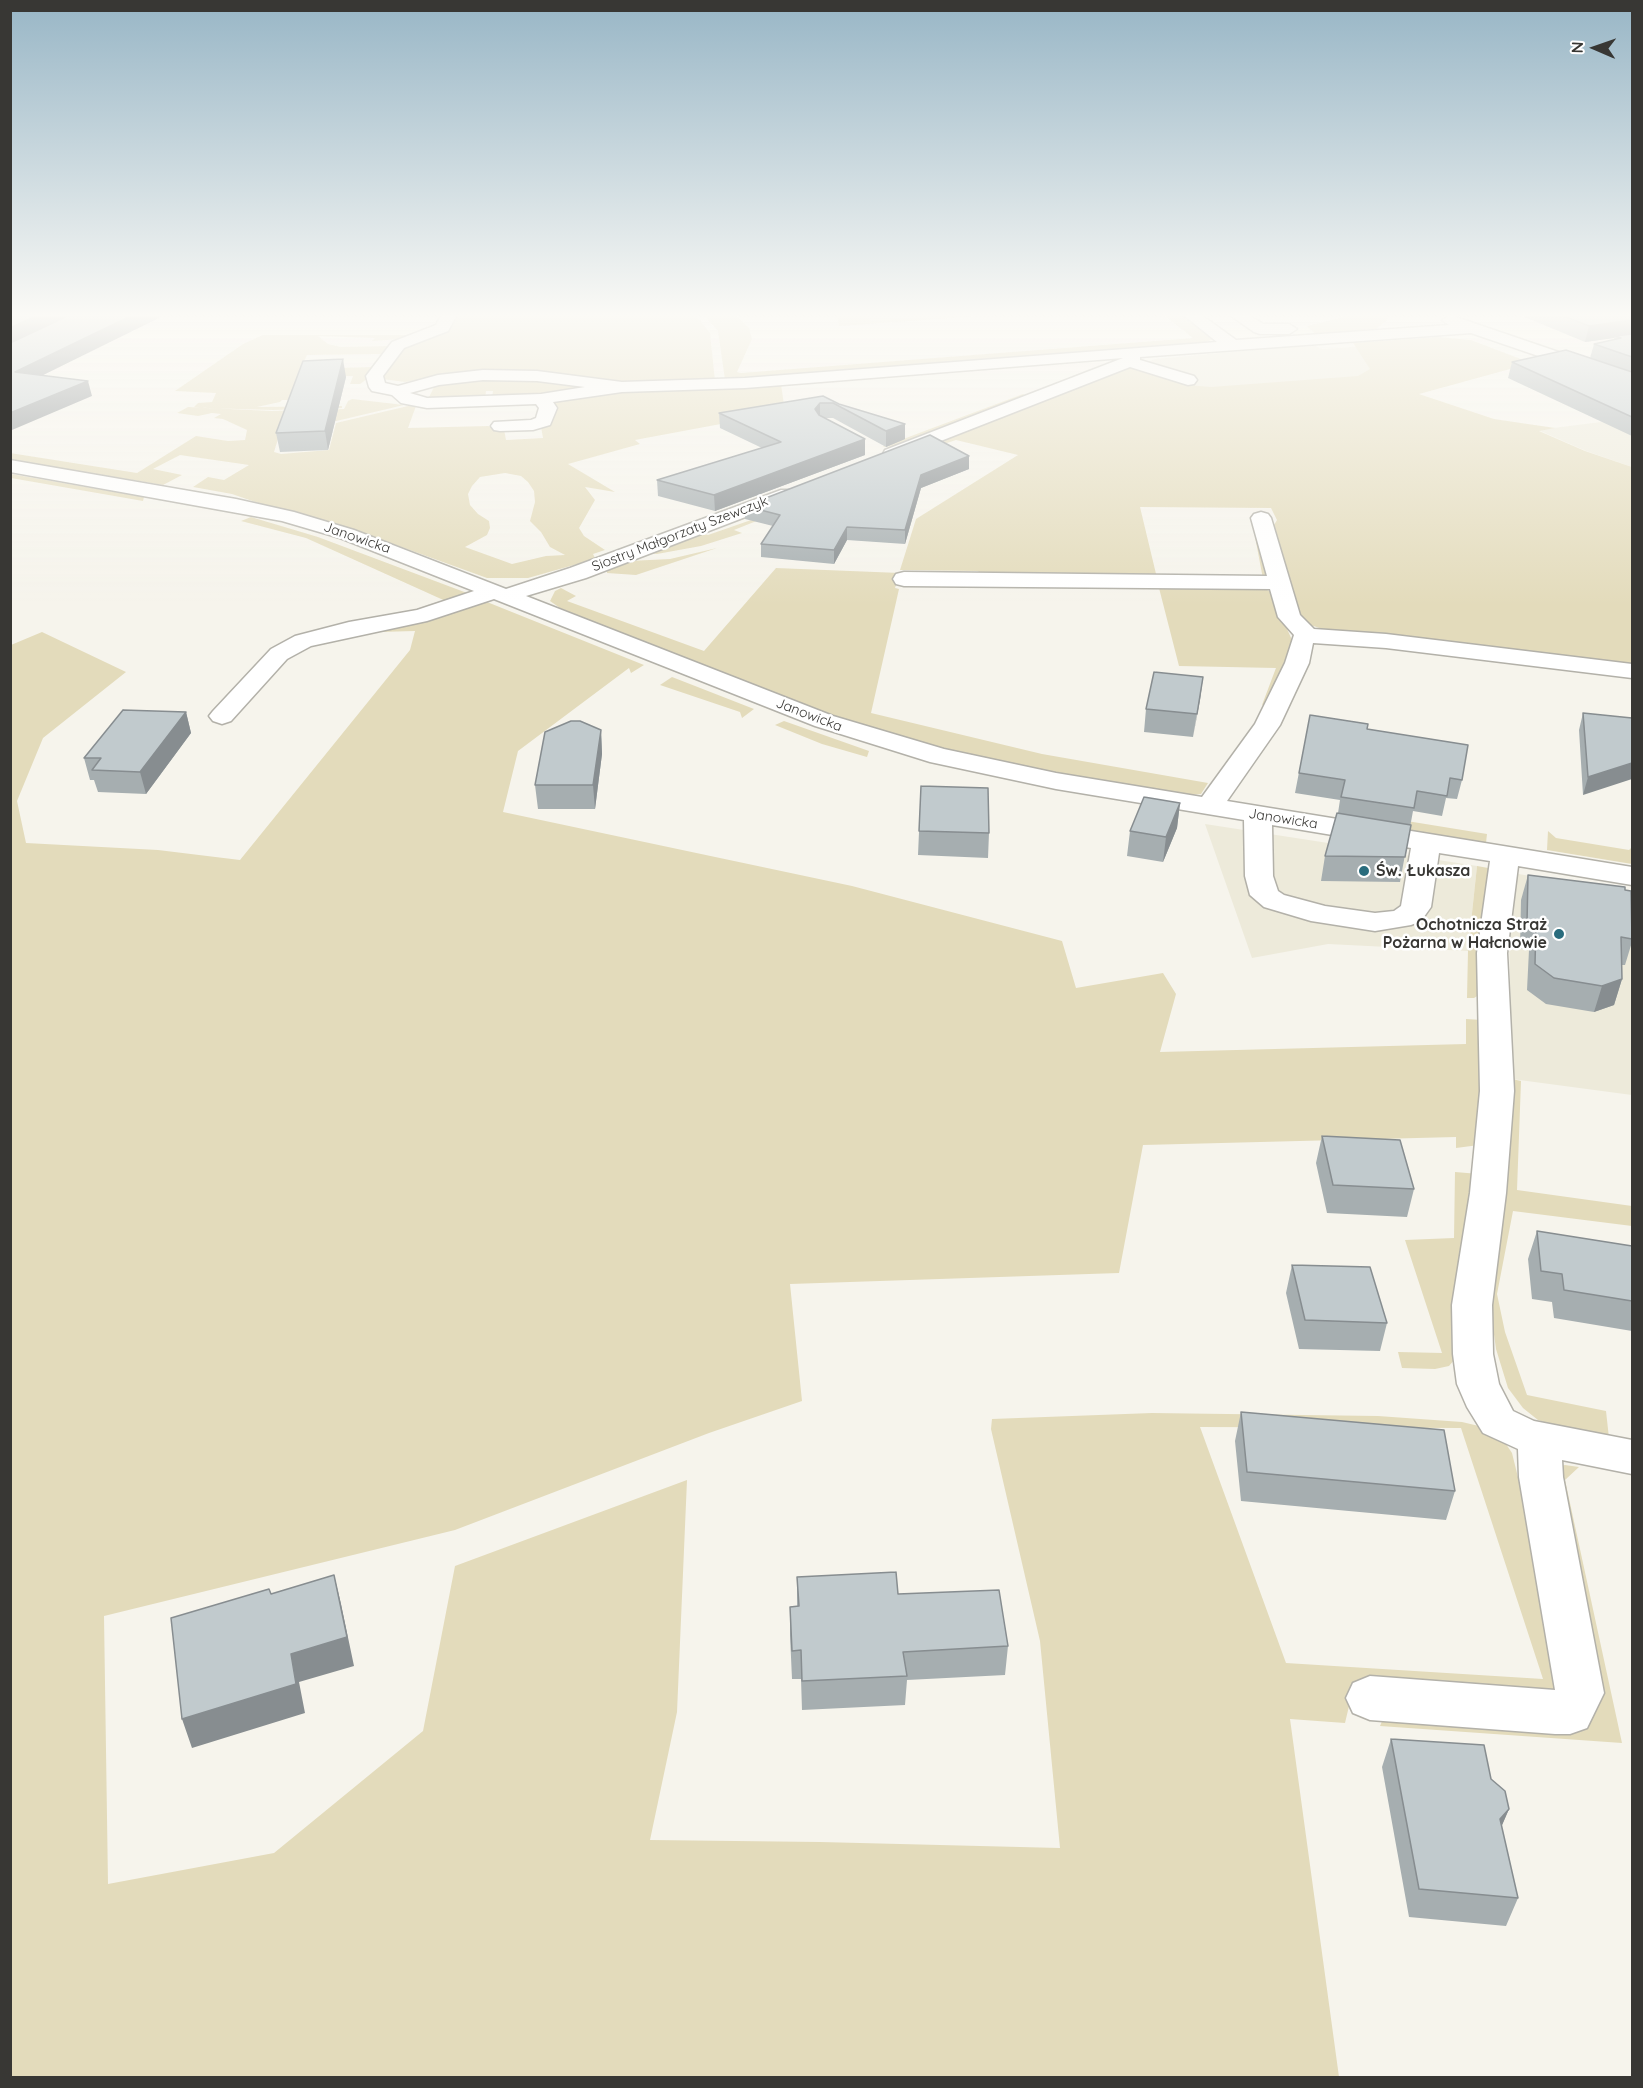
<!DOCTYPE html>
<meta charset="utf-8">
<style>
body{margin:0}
#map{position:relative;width:1643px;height:2088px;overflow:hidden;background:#f6f4ec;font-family:Quicksand,sans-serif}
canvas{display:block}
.frame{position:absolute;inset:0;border:12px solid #383734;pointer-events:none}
.north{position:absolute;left:1565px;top:18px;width:60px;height:60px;-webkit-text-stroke:4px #fff;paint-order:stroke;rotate:272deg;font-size:16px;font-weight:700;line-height:24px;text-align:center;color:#383734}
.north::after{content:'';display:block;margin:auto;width:21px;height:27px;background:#383734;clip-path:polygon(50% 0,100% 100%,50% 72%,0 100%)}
</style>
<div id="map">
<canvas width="1643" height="2088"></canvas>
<div class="frame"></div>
<div class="north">N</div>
</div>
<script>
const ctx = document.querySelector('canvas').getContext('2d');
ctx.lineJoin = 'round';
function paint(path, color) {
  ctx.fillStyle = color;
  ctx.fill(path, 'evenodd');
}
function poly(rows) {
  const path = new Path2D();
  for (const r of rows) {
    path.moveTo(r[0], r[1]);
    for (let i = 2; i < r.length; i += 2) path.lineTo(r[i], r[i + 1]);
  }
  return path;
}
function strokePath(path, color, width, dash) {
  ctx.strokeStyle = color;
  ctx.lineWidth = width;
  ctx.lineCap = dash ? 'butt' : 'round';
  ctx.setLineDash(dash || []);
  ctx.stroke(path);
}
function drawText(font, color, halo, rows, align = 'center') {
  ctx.font = font + ' Quicksand,sans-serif';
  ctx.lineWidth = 5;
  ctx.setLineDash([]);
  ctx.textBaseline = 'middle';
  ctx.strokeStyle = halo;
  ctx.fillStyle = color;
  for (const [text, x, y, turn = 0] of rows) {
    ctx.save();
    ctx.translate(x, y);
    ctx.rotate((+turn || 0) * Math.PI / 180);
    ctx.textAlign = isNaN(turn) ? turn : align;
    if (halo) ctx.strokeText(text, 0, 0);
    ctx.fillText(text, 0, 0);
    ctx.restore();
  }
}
const built = poly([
 [837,313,1017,313,839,326],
 [1429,342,1517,367,1418,394,1019,411,1155,359,1286,347,1316,346,1321,349],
 [1632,418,1632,467,1586,451,1538,430],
 [1205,824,1477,866,1468,951,1328,944,1252,958],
 [1513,873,1632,894,1632,1095,1512,1079,1509,932]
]);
const green = poly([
 [441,313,445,313,440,324,401,339,372,341,375,338,318,336,328,344,341,347,389,346,382,354,307,355,300,369,372,367,367,379,360,384,350,384,353,376,304,377,296,400,282,400,280,402,257,407,342,406,342,408,273,410,205,408,194,407,198,403,212,402,216,393,175,391,243,344,263,335,408,335,435,326],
 [454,313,694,313,710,333,715,381,641,384,436,377,405,382,382,379,392,358,411,341],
 [702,313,734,313,749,328,752,339,737,372,741,373,1193,338,1161,313,1178,313,1209,336,1211,340,1201,344,725,380,718,331],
 [837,313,895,313,866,315,871,321,971,313,1017,313,839,326],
 [1345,313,1385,313,1387,316,1386,321,1376,329,1315,334,1307,326,1340,318],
 [1438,337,1471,340,1526,361,1539,361,1419,394,1494,419,1555,428,1539,431,1585,451,1632,467,1632,668,1329,631,1307,624,1299,619,1285,585,1271,530,1277,520,1271,508,1140,507,1157,578,1263,579,1253,526,1258,527,1269,578,1266,581,989,576,977,571,900,570,916,519,1018,455,956,440,929,449,926,447,1129,367,1187,385,1211,387,1358,376,1370,369,1353,343],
 [496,377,596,386,536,398,492,398,493,391,486,391,485,399,428,399,435,385],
 [781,384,785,412,635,440,640,444,568,464,615,492,585,487,595,500,579,528,584,536,605,550,593,554,595,558,588,561,528,578,487,578,338,524,261,504,232,494,193,487,208,477,224,480,249,465,180,455,153,469,182,475,163,485,11,460,10,453,137,473,196,436,228,441,245,440,247,430,223,419,214,418,221,414,212,413,198,416,177,413,188,407,272,411,344,409,348,401,352,399,404,405,328,423,278,439,274,452,281,454,329,450,336,423,408,406,416,406,408,428,488,426,504,429,506,440,543,438,541,427,555,400,596,392],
 [505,473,521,476,528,482,534,491,535,502,530,521,541,532,550,547,565,555,546,556,512,564,465,547,487,535,490,528,489,521,478,514,470,505,468,494,472,486,480,477],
 [1023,394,1027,397,898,446,882,447],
 [10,474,11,474,144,497,143,501,11,478],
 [251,517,318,537,467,593,450,603,306,538,241,521],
 [754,519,759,520,734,530,742,533,701,546,657,554,648,553,701,533,708,535],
 [717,548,636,575,607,573,607,571,629,561,670,559],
 [776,568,900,573,895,588,899,589,871,713,1042,754,1208,783,1201,794,1190,795,1038,769,956,752,900,737,798,704,560,608,550,601,555,591,561,588,576,596,567,601,704,651],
 [1093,587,1264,589,1270,591,1292,640,1284,670,1268,704,1262,705,1276,668,1179,666,1159,588],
 [487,602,644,665,631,673,629,668,518,751,503,812,852,886,1062,941,1076,988,1163,973,1176,994,1160,1052,1466,1044,1466,1019,1482,1020,1479,1145,1456,1148,1456,1137,1143,1145,1119,1273,790,1284,802,1401,709,1433,455,1530,104,1616,108,1884,274,1853,423,1731,455,1566,687,1480,677,1712,650,1840,820,1842,1060,1848,1040,1641,991,1429,992,1419,1152,1413,1378,1416,1462,1422,1483,1427,1504,1441,1512,1453,1565,1668,1554,1696,1354,1685,1345,1723,1290,1719,1339,2077,11,2078,11,645,42,632,126,672,43,738,17,801,26,843,158,850,240,860,410,650,415,631,378,632,397,625],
 [1200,1427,1461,1428,1543,1679,1286,1663],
 [672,677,754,709,742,718,740,712,660,685],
 [784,721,869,751,867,757,822,744,775,725],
 [1376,816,1487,834,1486,843,1381,826],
 [1548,831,1556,838,1629,850,1632,847,1632,864,1547,850],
 [1477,866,1494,869,1482,993,1474,998,1467,998,1468,951],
 [1512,1079,1521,1081,1517,1190,1632,1206,1632,1226,1513,1211,1497,1294,1505,1332,1527,1395,1606,1411,1609,1438,1558,1427,1538,1420,1523,1408,1508,1388,1496,1349,1489,1298],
 [1455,1172,1479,1174,1455,1359,1449,1366,1435,1369,1402,1368,1398,1352,1442,1353,1405,1240,1454,1238],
 [1565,1465,1579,1467,1565,1480,1622,1743,1380,1726,1385,1714,1569,1726,1553,1468]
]);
const minor = poly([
 [442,313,458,313,448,331,404,348,383,376,385,383,398,386,438,375,483,370,537,371,622,382,745,378,1217,342,1181,313,1199,313,1236,340,1449,325,1442,320,1450,315,1632,377,1632,388,1471,333,1140,357,1140,360,1194,376,1197,380,1194,384,1188,385,1130,367,892,460,885,458,883,454,885,450,1123,358,745,388,622,392,553,402,557,408,550,425,533,430,500,431,494,430,491,426,494,422,531,420,536,418,539,408,536,404,427,408,401,403,392,395,372,391,369,387,366,376,392,342,436,325,442,313],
 [483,380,537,381,585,387,541,394,427,398,410,393,439,385,483,380],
 [1227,313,1246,313,1263,324,1289,324,1297,329,1289,334,1260,334,1254,332,1227,313],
 [10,460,236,499,294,512,354,530,506,589,570,568,781,490,795,490,798,494,795,498,586,578,526,596,833,716,944,749,1056,773,1202,797,1255,724,1285,663,1294,635,1278,617,1270,589,904,586,896,584,893,579,896,574,904,572,1267,576,1251,518,1254,514,1261,512,1268,514,1271,518,1300,615,1314,629,1386,634,1632,664,1632,678,1386,648,1313,643,1309,663,1280,725,1227,801,1632,867,1632,885,1518,866,1507,953,1514,1091,1506,1193,1492,1305,1493,1354,1499,1384,1513,1411,1534,1421,1632,1440,1632,1474,1562,1460,1563,1477,1604,1693,1587,1728,1570,1734,1555,1734,1370,1720,1353,1713,1346,1698,1353,1683,1370,1676,1555,1690,1519,1477,1518,1449,1483,1433,1467,1407,1457,1384,1453,1354,1452,1305,1470,1193,1480,1091,1477,953,1490,861,1439,853,1431,907,1421,921,1411,925,1375,931,1311,921,1264,907,1250,895,1245,876,1244,820,1056,789,930,762,815,726,494,599,427,621,311,646,287,659,231,721,222,724,213,721,209,716,213,711,271,649,295,636,349,622,417,610,474,591,340,538,282,521,10,472,10,460],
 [1272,825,1411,848,1401,906,1394,911,1375,913,1325,906,1284,895,1278,891,1273,876,1272,825]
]);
const wall = poly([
 [1515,313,1632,313,1632,436,1508,378,1512,362,1590,358,1594,344,1614,340,1614,338,1585,342],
 [346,377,328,450,280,452,276,433],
 [823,396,905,439,886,447,833,418,824,418,865,455,715,511,658,496,657,480,762,448,720,428,719,413],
 [969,456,969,469,921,488,905,544,847,540,834,564,761,557,761,544,773,526,745,519,745,506],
 [1203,677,1193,737,1144,732,1146,709],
 [186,712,191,733,146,794,98,792,94,780,90,780,84,758],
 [1583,713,1632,718,1583,795,1579,730],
 [1310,715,1367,729,1462,780,1457,799,1446,798,1442,816,1413,811,1400,882,1321,881,1325,856,1338,813,1340,800,1295,793],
 [601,730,602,754,595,809,538,809,535,785],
 [921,786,989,833,988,858,918,855],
 [1180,803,1177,828,1163,862,1127,856,1130,831],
 [1528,875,1632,924,1632,942,1625,965,1622,965,1622,979,1614,1005,1594,1012,1546,1004,1527,990,1529,950,1520,948,1521,900],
 [1322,1136,1414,1189,1407,1217,1327,1213,1316,1163],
 [1537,1231,1632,1246,1632,1331,1554,1318,1552,1302,1532,1299,1528,1259],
 [1292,1265,1387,1323,1380,1351,1299,1349,1286,1293],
 [1241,1412,1455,1491,1446,1520,1241,1501,1235,1441],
 [797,1577,898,1594,1008,1646,1005,1675,907,1680,905,1705,802,1710,801,1679,792,1679,790,1635,790,1607,797,1606],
 [1391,1739,1491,1779,1509,1809,1501,1827,1518,1898,1506,1926,1409,1917,1382,1767]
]);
const shadedWall = poly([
 [42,313,75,313,10,344,10,328],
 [137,313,169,313,19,387,15,372],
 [1632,320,1632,335,1615,336,1614,338,1585,342,1589,326],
 [343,359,346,377,328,450,325,431],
 [88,381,92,396,12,430,10,425,10,413],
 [820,403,820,418,815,409],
 [905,424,905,439,886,447,886,431],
 [865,439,865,455,715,511,714,495],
 [969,456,969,469,921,488,905,544,905,530,921,475],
 [847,527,847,540,834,564,834,550],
 [1203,677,1200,700,1193,737,1197,714],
 [186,712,191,733,146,794,140,772],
 [601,730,602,754,595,809,593,785],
 [1632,763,1632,779,1583,795,1588,777],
 [1180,803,1177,828,1163,862,1166,837],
 [1622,979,1614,1005,1594,1012,1602,986],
 [334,1575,341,1604,354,1666,299,1682,305,1713,192,1748,182,1719],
 [1509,1809,1497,1837,1500,1819]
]);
const building = poly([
 [10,313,42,313,10,328,10,313],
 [74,313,137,313,15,372,88,381,10,413,10,343,74,313],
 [1557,313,1632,313,1632,320,1589,326,1557,313],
 [1632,334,1632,357,1594,344,1621,338,1615,336,1632,334],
 [1566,350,1632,372,1632,417,1512,362,1566,350],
 [343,359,325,431,276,433,303,361,343,359],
 [823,396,839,404,905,424,886,431,833,403,820,403,815,409,819,415,865,439,714,495,657,480,781,442,719,413,823,396],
 [930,435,969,456,921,475,905,530,847,527,834,550,761,544,780,515,745,506,930,435],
 [1154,672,1203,677,1197,714,1146,709,1154,672],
 [123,710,186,712,140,772,92,770,101,758,84,758,123,710],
 [1583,713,1632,718,1632,763,1588,777,1583,713],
 [1310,715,1368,724,1367,729,1468,745,1462,780,1450,778,1447,796,1417,791,1414,808,1341,797,1345,780,1299,773,1310,715],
 [571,721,580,721,601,730,593,785,535,785,545,732,571,721],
 [921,786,988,788,989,833,919,831,921,786],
 [1144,797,1180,803,1166,837,1130,831,1144,797],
 [1337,813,1411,825,1405,857,1325,856,1337,813],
 [1528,875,1625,887,1625,890,1631,891,1632,939,1621,937,1622,979,1602,986,1554,978,1535,964,1536,924,1527,923,1528,875],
 [1322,1136,1400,1140,1414,1189,1333,1185,1322,1136],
 [1537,1231,1632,1246,1632,1301,1564,1290,1562,1274,1541,1271,1537,1231],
 [1292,1265,1370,1267,1387,1323,1305,1320,1292,1265],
 [1241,1412,1444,1430,1455,1491,1247,1472,1241,1412],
 [896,1572,898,1594,999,1590,1008,1646,903,1652,907,1676,802,1681,801,1650,792,1651,790,1607,799,1606,797,1577,896,1572],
 [334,1575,347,1637,291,1654,296,1684,182,1719,171,1618,269,1589,271,1594,334,1575],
 [1391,1739,1484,1745,1491,1779,1505,1791,1509,1809,1500,1819,1518,1898,1419,1889,1391,1739]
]);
const markers = [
 [1364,871,6,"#296c7d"],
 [1559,934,6,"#296c7d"]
];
const farStreetnames = [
 ["Siostry Małgorzaty Szewczyk",680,534,-21],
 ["Janowicka",357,538,19],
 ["Janowicka",809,715,21],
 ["Janowicka",1283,819,9]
];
const poiNames = [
 ["Św. Łukasza",1376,871],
 ["Ochotnicza Straż",1547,925,"right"],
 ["Pożarna w Hałcnowie",1547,943,"right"]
];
paint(built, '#edeada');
paint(green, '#e3dbbb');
strokePath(minor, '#b3b1a9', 3);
paint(minor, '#fff');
paint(wall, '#a6aeb0');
paint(shadedWall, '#878d90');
paint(building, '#c1cacd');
strokePath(building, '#878d90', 1.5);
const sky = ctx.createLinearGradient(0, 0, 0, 606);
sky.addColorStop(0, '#98b6c6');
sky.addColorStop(0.52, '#fbfaf6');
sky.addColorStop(1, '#fbfaf600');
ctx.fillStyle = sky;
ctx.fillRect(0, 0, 1643, 606);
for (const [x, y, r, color] of markers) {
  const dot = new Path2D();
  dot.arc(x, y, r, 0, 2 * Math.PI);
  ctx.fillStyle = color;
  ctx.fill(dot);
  strokePath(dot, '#fff', 2);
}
drawText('14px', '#383734', '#fff', farStreetnames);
drawText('bold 16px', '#383734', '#fff', poiNames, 'left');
</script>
